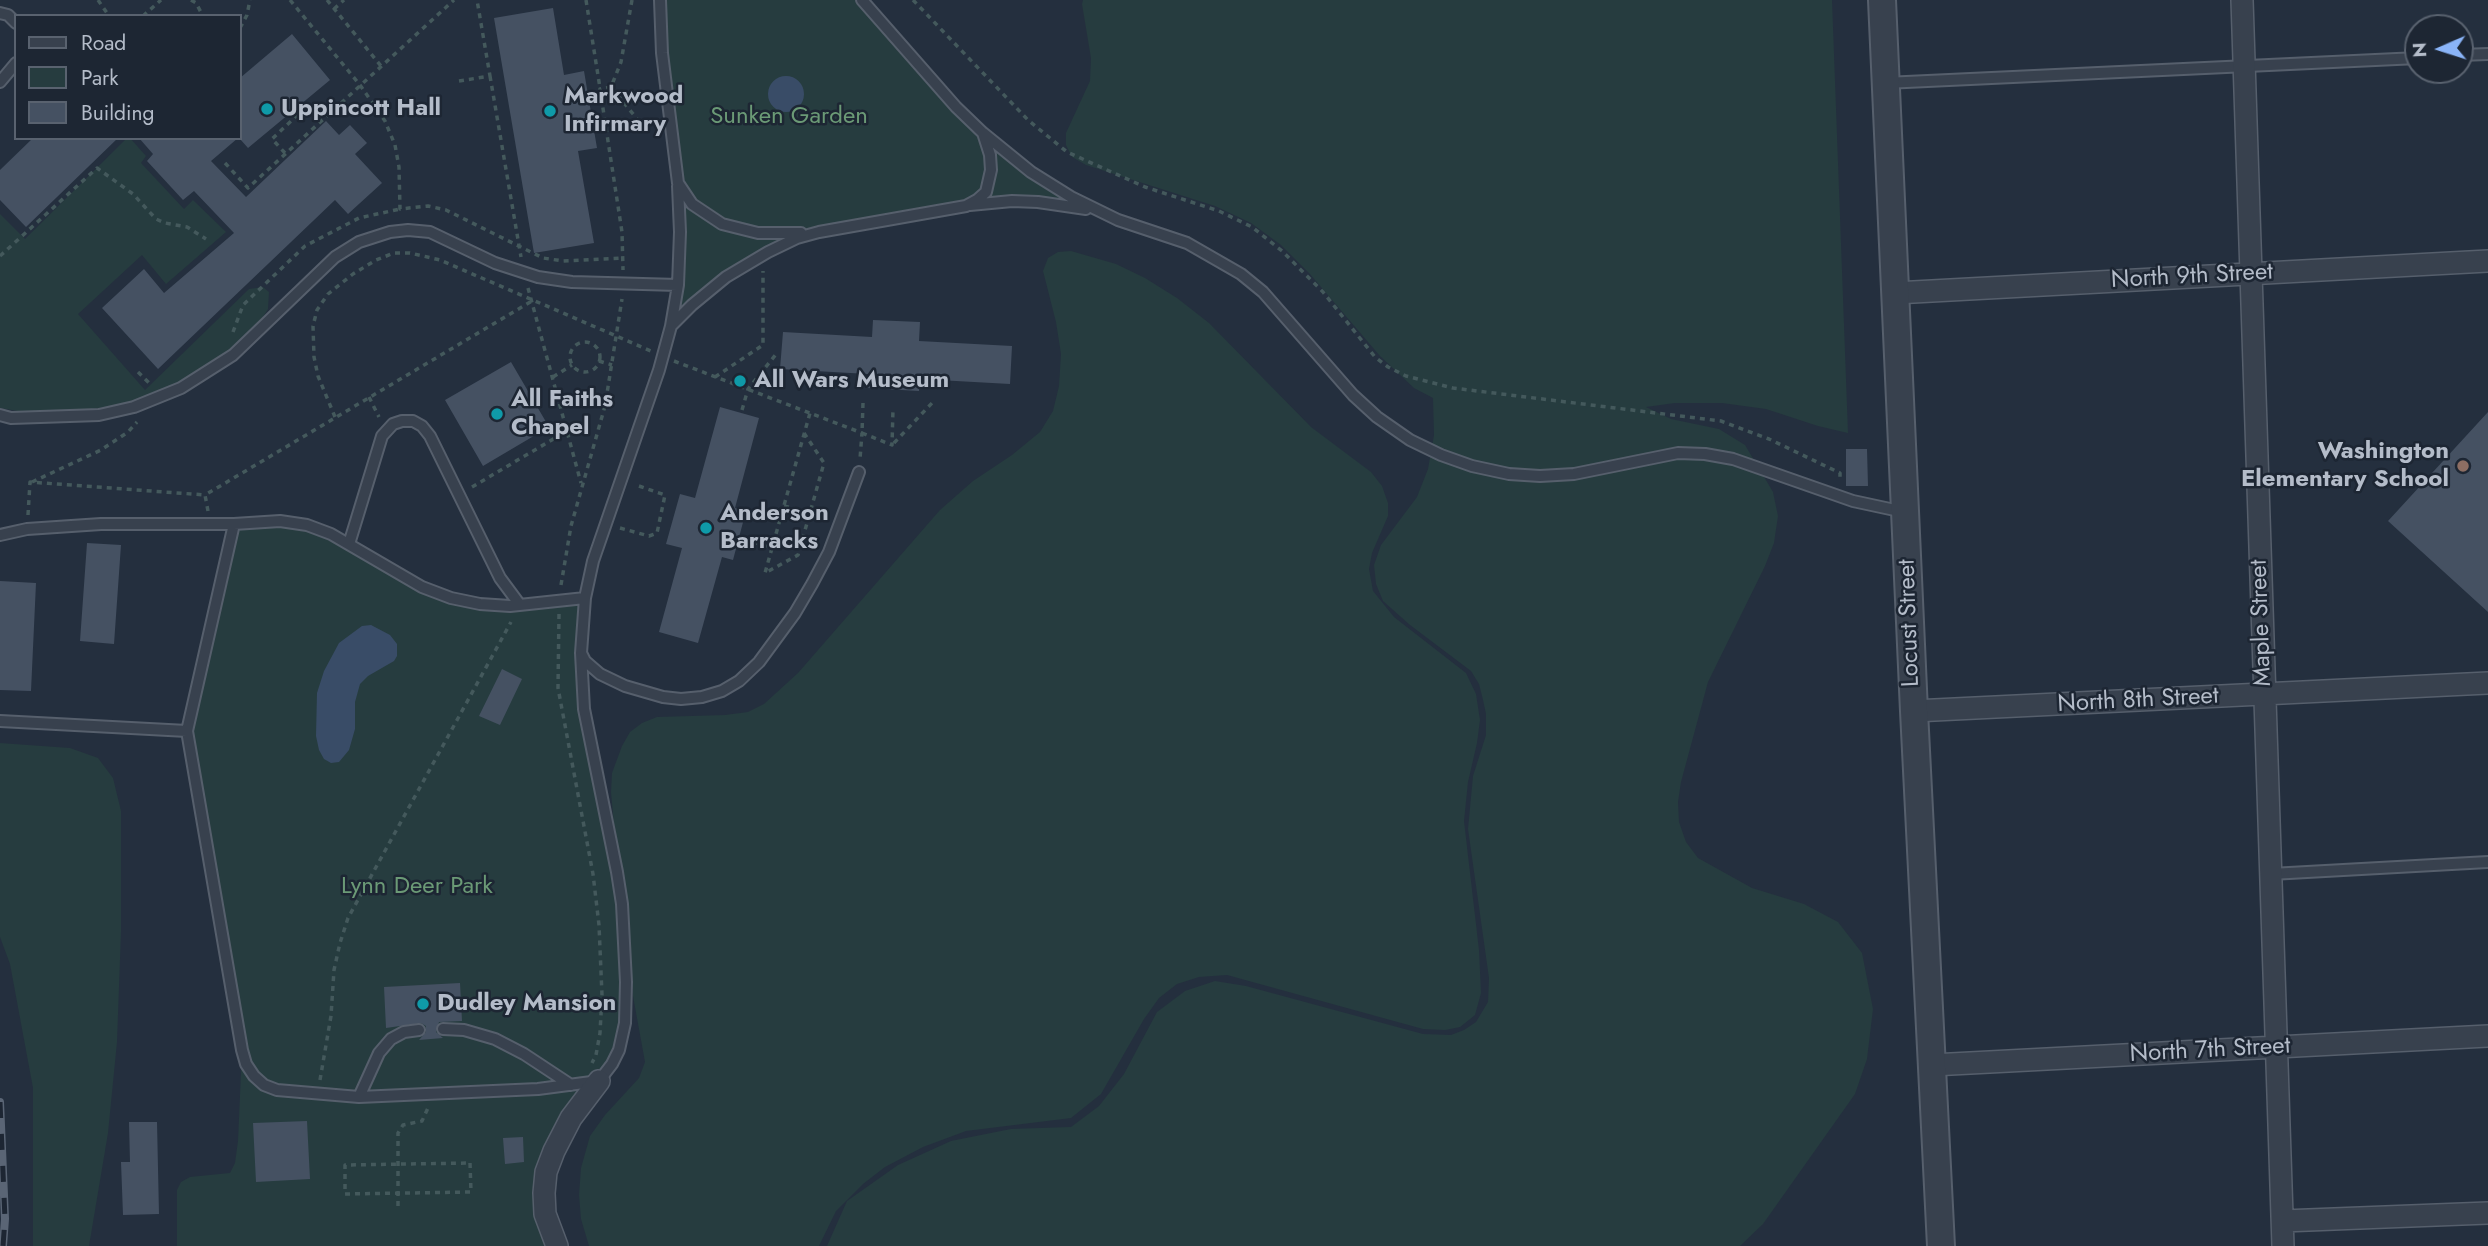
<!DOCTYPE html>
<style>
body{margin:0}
#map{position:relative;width:2488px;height:1246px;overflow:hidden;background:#242f3e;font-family:Jost,sans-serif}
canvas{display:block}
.legend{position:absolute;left:14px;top:14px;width:228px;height:126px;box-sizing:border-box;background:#1d2633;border:2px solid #59626f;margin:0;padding:9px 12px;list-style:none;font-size:21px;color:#b4bcc9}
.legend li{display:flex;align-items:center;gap:14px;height:35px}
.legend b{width:35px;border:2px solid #59626f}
.north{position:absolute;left:2404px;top:14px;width:70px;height:70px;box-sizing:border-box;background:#1d2633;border:2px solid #59626f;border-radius:50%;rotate:267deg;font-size:19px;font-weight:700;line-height:28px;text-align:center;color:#b4bcc9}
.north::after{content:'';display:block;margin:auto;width:24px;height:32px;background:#8ab4f8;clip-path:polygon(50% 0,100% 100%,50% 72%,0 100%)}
</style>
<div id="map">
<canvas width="2488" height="1246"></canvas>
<ul class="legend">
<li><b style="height:9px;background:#38414e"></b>Road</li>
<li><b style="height:19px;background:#263c3f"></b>Park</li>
<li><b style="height:19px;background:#455162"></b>Building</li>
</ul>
<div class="north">N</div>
</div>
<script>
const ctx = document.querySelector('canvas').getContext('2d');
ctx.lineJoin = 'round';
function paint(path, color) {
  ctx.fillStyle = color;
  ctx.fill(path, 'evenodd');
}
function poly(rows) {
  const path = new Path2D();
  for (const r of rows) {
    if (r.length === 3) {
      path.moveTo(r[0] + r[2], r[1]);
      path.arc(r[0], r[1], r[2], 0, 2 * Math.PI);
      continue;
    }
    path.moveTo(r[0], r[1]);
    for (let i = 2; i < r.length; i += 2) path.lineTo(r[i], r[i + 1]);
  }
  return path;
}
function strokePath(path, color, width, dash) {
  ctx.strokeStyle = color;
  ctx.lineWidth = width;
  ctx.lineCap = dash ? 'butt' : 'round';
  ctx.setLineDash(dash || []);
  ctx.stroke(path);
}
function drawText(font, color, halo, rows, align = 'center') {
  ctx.font = font + ' Jost,sans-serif';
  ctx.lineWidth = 5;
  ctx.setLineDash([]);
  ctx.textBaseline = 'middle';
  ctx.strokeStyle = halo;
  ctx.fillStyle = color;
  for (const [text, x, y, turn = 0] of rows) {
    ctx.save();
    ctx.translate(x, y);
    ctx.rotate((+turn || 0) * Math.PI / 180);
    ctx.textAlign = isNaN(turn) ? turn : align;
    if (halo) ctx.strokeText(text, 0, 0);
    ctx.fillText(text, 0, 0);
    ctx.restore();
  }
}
const green = poly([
 [660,0,862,0,956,107,1074,206,1013,201,819,232,726,277,671,326,680,232],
 [1083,0,1832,0,1848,433,1818,426,1766,409,1722,403,1675,403,1646,407,1671,419,1719,429,1745,445,1773,492,1778,516,1774,543,1765,566,1708,682,1681,782,1678,802,1679,822,1686,842,1698,858,1752,888,1804,904,1838,922,1862,953,1873,1009,1867,1059,1855,1094,1763,1224,1740,1246,827,1246,847,1201,898,1165,951,1141,1011,1129,1071,1127,1099,1106,1124,1074,1157,1012,1185,991,1215,981,1246,986,1423,1034,1451,1035,1464,1030,1476,1022,1488,1002,1489,978,1468,829,1473,776,1486,735,1486,714,1483,700,1479,684,1471,671,1410,625,1383,601,1376,584,1374,565,1381,545,1417,497,1428,469,1434,435,1433,398,1414,388,1380,356,1309,273,1281,245,1251,223,1215,206,1086,165,1072,157,1066,145,1066,133,1090,81,1091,58,1082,4],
 [127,138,130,138,146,156,141,163,184,209,193,200,226,232,166,284,142,255,78,314,145,390,249,289,263,287,269,292,268,309,258,325,226,355,192,377,154,395,115,406,69,412,30,413,0,408,0,214,25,239],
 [1071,251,1116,264,1145,278,1177,298,1209,323,1311,427,1371,472,1382,486,1388,503,1388,516,1372,553,1369,569,1373,591,1394,617,1466,673,1476,694,1480,720,1477,743,1468,782,1464,821,1479,950,1481,993,1475,1015,1460,1027,1445,1030,1423,1029,1227,975,1199,977,1177,984,1159,998,1144,1019,1101,1094,1071,1118,966,1131,923,1147,885,1167,863,1184,836,1211,819,1246,589,1246,581,1219,579,1195,581,1168,590,1136,605,1115,639,1078,645,1062,633,996,628,922,622,867,614,825,611,792,612,773,622,746,630,732,642,723,657,717,725,715,748,712,764,704,798,673,940,510,973,481,1012,455,1040,432,1053,411,1059,386,1061,354,1056,322,1043,271,1048,258,1058,252],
 [234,524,307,525,422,587,480,604,585,598,581,653,625,943,619,1050,546,1172,557,1246,177,1246,177,1190,181,1182,190,1177,230,1173,235,1163,238,1141,242,1050,187,731],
 [0,743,70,748,98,758,113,778,121,811,121,932,117,1042,108,1133,89,1246,33,1246,33,1088,10,964,0,937]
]);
const water = poly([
 [786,94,18],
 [371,625,390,635,397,644,397,656,394,661,368,676,360,684,355,702,355,729,349,750,339,762,331,763,324,759,319,750,316,736,317,693,324,671,339,643,362,626]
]);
const building = poly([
 [553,8,564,75,584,71,597,148,578,151,594,243,534,253,494,18],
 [292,34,330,80,248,148,240,139,240,78],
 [326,121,339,135,350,125,367,143,355,154,382,183,348,214,335,200,158,369,102,308,144,269,164,293,234,233,194,191,183,200,147,161,153,154,139,138,238,138,211,161,246,197],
 [33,138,118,138,26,227,0,200,0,170],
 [873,320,920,322,919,341,1012,346,1010,384,920,379,919,391,867,388,868,374,780,369,783,332,872,337],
 [511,362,549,427,483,466,445,400],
 [720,407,759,418,735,508,746,511,733,560,722,557,698,643,659,632,682,548,666,544,680,494,695,498],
 [2488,412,2488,612,2388,521],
 [1846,449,1867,449,1868,486,1846,486],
 [87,543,121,545,114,644,80,641],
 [0,581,36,583,31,691,0,690],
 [502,669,522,679,500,725,479,716],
 [460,983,462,1021,439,1022,436,1032,443,1038,419,1040,426,1032,426,1026,421,1023,386,1028,384,987],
 [307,1121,310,1179,256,1182,253,1123],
 [129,1122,157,1122,159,1214,123,1215,121,1162,130,1162],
 [523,1137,524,1162,505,1164,503,1138]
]);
const path = poly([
 [98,0,109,16],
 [191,0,196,3,203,16],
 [290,0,360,85,385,121,395,145,399,167,400,209,428,206,446,210,543,258,563,261,624,258],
 [327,0,381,66],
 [586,0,600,88],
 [632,0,621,62,611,87,638,120,644,123,656,121],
 [913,0,1028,120,1067,152,1145,187,1219,211,1252,227,1282,251,1323,292,1375,357,1388,367,1406,376,1453,388,1721,421,1769,439,1840,473,1840,481],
 [334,9,344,0],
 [143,16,161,0],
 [240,28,247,15,250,0],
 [490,76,521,257],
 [459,81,490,76,477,0],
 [611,87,600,89,622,232,623,270],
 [285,153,272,139,307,106,322,120],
 [225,163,248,188,454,0],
 [0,256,97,168,133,194,156,219,165,223,187,227,206,239],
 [528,288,581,483],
 [233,332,243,305,305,246,359,218,400,209],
 [585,357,15],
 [599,361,612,365],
 [674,361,862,433,860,459],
 [138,372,150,384],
 [553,377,572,365],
 [715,377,763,345,763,271],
 [369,397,379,417],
 [863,403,862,433,892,445,893,409],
 [742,410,748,389,777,353],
 [335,417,318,376,314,357,313,326,317,310,328,294,353,274,376,260,394,253,410,253,440,260,651,351],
 [804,433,824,463,798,555,765,573,810,413],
 [894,443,933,402],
 [32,482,101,450,128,432,137,422],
 [472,487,567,431],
 [784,506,826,517],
 [208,511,205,495,532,301],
 [28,515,30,482,205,495],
 [620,528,649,536,657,533,665,495,636,485],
 [743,539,772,548],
 [561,585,571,526,605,406,622,299],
 [559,614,558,688,593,874,599,925,602,995,600,1033,596,1055,592,1063],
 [320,1080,331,1016,334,970,340,943,348,918,511,622],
 [470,1163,471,1192,345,1194,345,1165,470,1163],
 [398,1206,398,1133,403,1125,422,1121,428,1108]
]);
const service = poly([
 [660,0,662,53,678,183,692,204,722,224,758,233,801,233],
 [862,0,956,107,983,133,1031,172,1071,197,1118,220,1187,243,1241,274,1263,292,1353,395,1377,417,1410,440,1441,455,1472,466,1509,474,1540,476,1574,474,1678,453,1705,454,1733,459,1853,501,1904,512],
 [0,13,8,15,16,23],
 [2460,55,2488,54],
 [0,82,16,63],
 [1885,83,2418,58],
 [970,205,1012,201,1038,202,1086,209],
 [671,326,678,285,680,232,678,186],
 [0,415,11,418,99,415,134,407,181,388,233,355,335,257,359,242,390,232,408,230,430,232,495,263,538,277,572,282,678,285],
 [234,524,187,731,242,1050,246,1064,254,1076,264,1085,277,1090,359,1097,538,1089,599,1081,612,1064,619,1050,625,1023,626,982,622,904,617,872,584,709,581,653,585,598,593,561,659,370,671,326,692,305,726,277,768,252,797,238,819,232,966,206,977,200,986,192,991,170,990,155,983,133],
 [0,535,27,529,101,524,234,524,280,521,307,525,331,534,422,587,451,598,480,604,510,606,585,598],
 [349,544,382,436,393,424,402,421,413,421,422,426,430,436,500,578,520,605],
 [581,653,585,661,600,674,625,686,663,697,681,699,702,697,722,691,739,681,759,662,795,613,812,584,829,552,859,472],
 [0,721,187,731],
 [2271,874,2488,862],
 [443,1029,464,1030,495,1039,524,1054,571,1085],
 [359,1097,379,1053,391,1039,404,1032,419,1030]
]);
const minor = poly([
 [2242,0,2283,1246],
 [1895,293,2488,261],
 [1914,711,2488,683],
 [1932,1065,2488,1036],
 [2283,1221,2488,1213],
 [557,1246,545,1214,544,1193,546,1172,554,1151,571,1118,599,1081]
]);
const tertiary = poly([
 [1882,0,1914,711,1941,1246]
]);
const rail = poly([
 [0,1102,5,1219,3,1246]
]);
const markers = [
 [267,109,7,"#0f9aa8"],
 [550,111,7,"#0f9aa8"],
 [740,381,7,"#0f9aa8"],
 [497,414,7,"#0f9aa8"],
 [2463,466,7,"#8d6e63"],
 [706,528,7,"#0f9aa8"],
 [423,1004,7,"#0f9aa8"]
];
const poiNames = [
 ["Markwood",564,97],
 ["Infirmary",564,125],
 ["Uppincott Hall",281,109],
 ["All Wars Museum",754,381],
 ["All Faiths",511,400],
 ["Chapel",511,428],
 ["Washington",2449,452,"right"],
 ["Elementary School",2449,480,"right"],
 ["Anderson",720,514],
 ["Barracks",720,542],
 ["Dudley Mansion",437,1004]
];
const parkNames = [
 ["Sunken Garden",789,117],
 ["Lynn Deer Park",417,887]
];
const streetNames = [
 ["North 9th Street",2192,277,-3],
 ["Locust Street",1910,623,-92],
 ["Maple Street",2262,623,-92],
 ["North 8th Street",2138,701,-3],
 ["North 7th Street",2210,1051,-3]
];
paint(green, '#263c3f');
paint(water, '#394c67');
paint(building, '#455162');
strokePath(service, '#565f6c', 14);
strokePath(minor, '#565f6c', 24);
strokePath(tertiary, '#565f6c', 30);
strokePath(path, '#44595c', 3.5, [5, 5]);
strokePath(service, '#38414e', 10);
strokePath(minor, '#38414e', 21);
strokePath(tertiary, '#38414e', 26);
strokePath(rail, '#5a6575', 8);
strokePath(rail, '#1d2633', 5, [16]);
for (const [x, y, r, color] of markers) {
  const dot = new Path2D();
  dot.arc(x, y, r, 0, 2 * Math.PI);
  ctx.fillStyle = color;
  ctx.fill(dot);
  strokePath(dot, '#1d2633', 2.5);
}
drawText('bold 24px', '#b4bcc9', '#1d2633', poiNames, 'left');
drawText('24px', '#6b9a76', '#1d2633', parkNames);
drawText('24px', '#b4bcc9', '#1d2633', streetNames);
</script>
